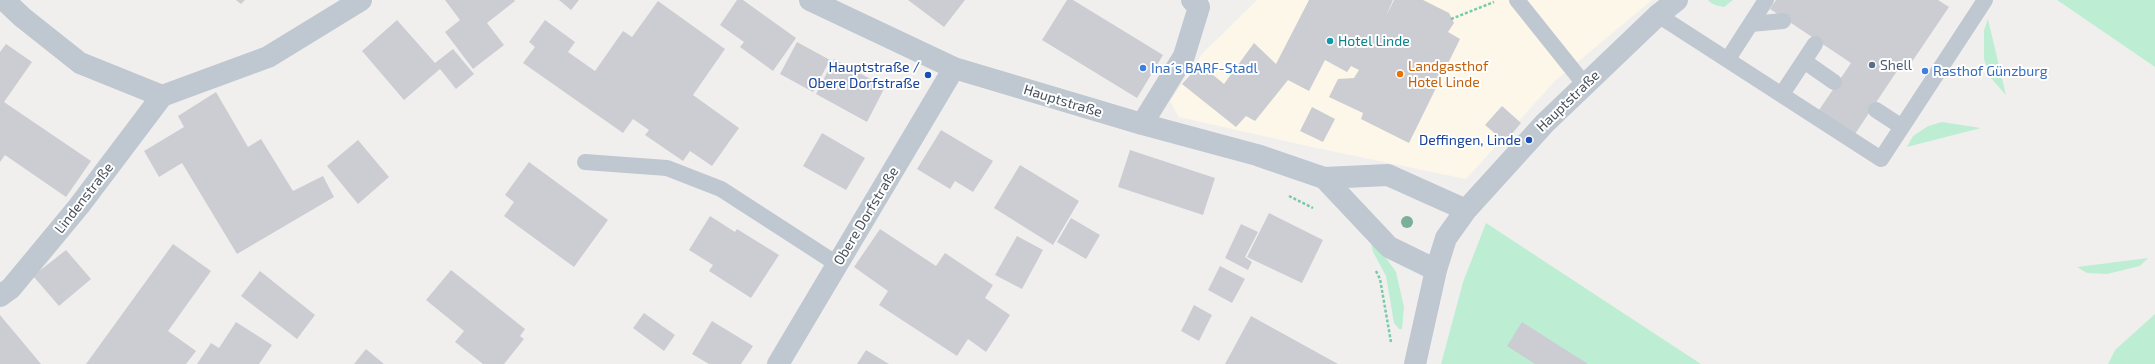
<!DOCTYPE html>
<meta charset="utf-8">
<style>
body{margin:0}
canvas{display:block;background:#f1efee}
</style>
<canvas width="2155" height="364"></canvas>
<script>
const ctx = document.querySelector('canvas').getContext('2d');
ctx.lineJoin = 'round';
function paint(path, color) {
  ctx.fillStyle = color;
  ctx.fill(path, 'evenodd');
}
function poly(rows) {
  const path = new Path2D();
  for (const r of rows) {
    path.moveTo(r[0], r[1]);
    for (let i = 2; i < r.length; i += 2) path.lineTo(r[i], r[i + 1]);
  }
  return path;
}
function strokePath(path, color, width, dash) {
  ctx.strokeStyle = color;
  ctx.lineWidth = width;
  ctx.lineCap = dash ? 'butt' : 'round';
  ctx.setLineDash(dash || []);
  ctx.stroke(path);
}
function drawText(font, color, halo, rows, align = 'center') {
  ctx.font = font + ' "Exo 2",sans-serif';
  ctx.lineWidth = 4;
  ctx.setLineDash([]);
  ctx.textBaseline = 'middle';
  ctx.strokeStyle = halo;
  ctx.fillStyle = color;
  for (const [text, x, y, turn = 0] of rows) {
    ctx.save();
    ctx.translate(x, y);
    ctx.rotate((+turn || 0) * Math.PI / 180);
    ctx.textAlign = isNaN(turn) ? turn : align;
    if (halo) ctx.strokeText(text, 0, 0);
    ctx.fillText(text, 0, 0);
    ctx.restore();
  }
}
const commercial = poly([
 [1257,0,1652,0,1555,81,1466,179,1312,147,1179,117,1170,101,1202,54]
]);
const green = poly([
 [1709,0,1733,0,1724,7,1715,5,1708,1],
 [2057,0,2155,0,2155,67],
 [1988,19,2006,95,1989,76,1984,59,1984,30],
 [1942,122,1981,128,1907,147,1913,136,1928,126],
 [1486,223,1701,364,1441,364,1463,282],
 [1371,243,1384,255,1396,272,1404,307,1402,329,1399,329,1394,323,1386,276,1373,252],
 [2148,258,2140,266,2107,274,2087,273,2077,267],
 [2155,314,2155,364,2108,364,2115,350]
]);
const building = poly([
 [236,0,245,0,241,4],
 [445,0,514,0,515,1,487,23,504,45,473,69,445,32,460,20],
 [559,0,579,0,571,10],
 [737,0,743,0,796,38,773,71,740,47,744,42,720,25],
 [908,0,965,0,944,27],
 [1067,0,1073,0,1163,55,1137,98,1042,40],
 [1309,0,1393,0,1386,16,1394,0,1423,0,1449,13,1454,23,1448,32,1460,39,1409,143,1361,119,1363,113,1329,97,1338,79,1354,78,1359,70,1351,66,1347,72,1325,60,1309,91,1288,80,1255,121,1246,116,1236,127,1182,84,1200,64,1224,84,1254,43,1276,64],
 [1776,0,1938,0,1949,7,1905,72,1899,68,1855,134,1819,110,1851,63,1770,9],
 [658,1,725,49,693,95,739,128,712,166,690,151,683,161,645,135,649,130,633,119,623,133,523,63,535,47,529,42,545,20,575,42,568,52,595,71,623,31,632,37],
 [397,20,435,63,453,49,474,74,456,89,440,69,404,100,362,51],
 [797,42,830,60,813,92,780,74],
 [6,44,32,62,4,102,91,161,66,197,5,155,0,162,0,52],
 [834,59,885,87,867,122,816,94],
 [216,92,248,147,261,139,293,191,323,176,334,197,237,254,182,163,159,177,144,151,184,127,178,116],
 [1502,106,1521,123,1505,142,1485,125],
 [1312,107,1335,119,1323,142,1300,131],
 [941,130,993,161,973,192,955,181,950,189,917,169],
 [822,133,865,158,846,190,803,166],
 [358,140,389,177,358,204,327,166],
 [1130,150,1215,178,1203,215,1118,187],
 [529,162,608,220,574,267,504,216,514,202,505,195],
 [1020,165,1079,201,1053,245,994,208],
 [1269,213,1323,240,1302,283,1247,257],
 [710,216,735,232,737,229,779,255,751,298,709,271,713,265,689,250],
 [1071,218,1100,235,1086,259,1057,242],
 [1241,224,1258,232,1245,257,1252,262,1248,270,1225,258],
 [880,229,936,266,945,253,993,285,985,298,1010,315,986,352,968,339,957,356,879,305,888,291,854,267],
 [1017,236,1043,250,1022,289,995,275],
 [173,244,211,271,168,331,196,351,186,364,86,364],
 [66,250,91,279,59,306,33,276],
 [1220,266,1245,279,1232,303,1208,290],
 [451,270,525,329,520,336,524,339,504,364,483,364,455,342,464,331,426,300],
 [260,271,315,315,297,339,241,296],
 [1194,305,1212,315,1199,341,1181,331],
 [644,313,675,335,664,351,633,328],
 [0,315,41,364,0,364],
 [1251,316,1338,364,1225,364],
 [712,321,753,346,741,364,709,364,692,354],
 [236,322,272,345,259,364,197,364,211,343,219,348],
 [1522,322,1588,364,1535,364,1507,346],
 [366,349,384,364,354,364],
 [866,350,889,364,857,364]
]);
const path = poly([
 [1451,19,1494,2],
 [1289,196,1313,208],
 [1376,271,1380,279,1391,342]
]);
const service = poly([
 [1517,0,1585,85],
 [1658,15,1881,159,1985,0],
 [1751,24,1783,21],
 [1728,59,1766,0],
 [1804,61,1834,82],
 [1782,94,1815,44],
 [1876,110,1902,127],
 [585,162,667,168,721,189,837,264]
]);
const minor = poly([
 [4,0,22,17,80,63,162,96],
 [810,0,954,68,1142,124,1257,155,1324,178,1388,175,1466,210],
 [1142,124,1184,56,1199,7,1192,0],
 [1324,178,1389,247,1436,270],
 [0,296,11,288,79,206,162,96,268,57,361,0],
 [778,364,954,68],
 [1415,364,1436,270,1446,238,1466,210,1545,123,1658,15,1677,0]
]);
const trees = [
 [1407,222]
];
const markers = [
 [1330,41,4,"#0f9aa8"],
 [1872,65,4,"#5c6f8a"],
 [1143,68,4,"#3f7fe0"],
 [1925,71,4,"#3f7fe0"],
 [1400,74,4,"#e8710a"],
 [928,75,4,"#1a4fb4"],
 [1529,140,4,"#1a4fb4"]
];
const cultureNames = [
 ["Hotel Linde",1338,41]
];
const serviceNames = [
 ["Shell",1880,65]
];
const foodNames = [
 ["Landgasthof",1408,66],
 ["Hotel Linde",1408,82]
];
const transitNames = [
 ["Hauptstraße /",920,67],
 ["Obere Dorfstraße",920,83],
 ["Deffingen, Linde",1521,140]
];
const shopNames = [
 ["Ina´s BARF-Stadl",1151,68],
 ["Rasthof Günzburg",1933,71]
];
const streetNames = [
 ["Hauptstraße",1063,101,17],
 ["Hauptstraße",1568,101,-44],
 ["Lindenstraße",84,198,-52],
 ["Obere Dorfstraße",866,216,-59]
];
paint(commercial, '#fcf7e8');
paint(green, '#bdeed4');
paint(building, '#cbcdd3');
strokePath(path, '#76cca8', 2.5, [3, 2]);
strokePath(service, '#bfc8d0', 16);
strokePath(minor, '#bfc8d0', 22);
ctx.fillStyle = '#7ab098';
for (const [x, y] of trees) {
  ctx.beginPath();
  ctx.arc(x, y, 6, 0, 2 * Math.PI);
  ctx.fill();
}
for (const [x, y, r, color] of markers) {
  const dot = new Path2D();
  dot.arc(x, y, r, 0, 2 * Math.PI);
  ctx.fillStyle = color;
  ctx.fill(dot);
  strokePath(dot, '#fff', 1.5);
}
drawText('14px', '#0d838f', '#fff', cultureNames, 'left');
drawText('14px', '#4e5e75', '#fff', serviceNames, 'left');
drawText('14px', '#c56008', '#fff', foodNames, 'left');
drawText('14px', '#164399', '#fff', transitNames, 'right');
drawText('14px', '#366cbe', '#fff', shopNames, 'left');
drawText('14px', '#47505c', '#fff', streetNames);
</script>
